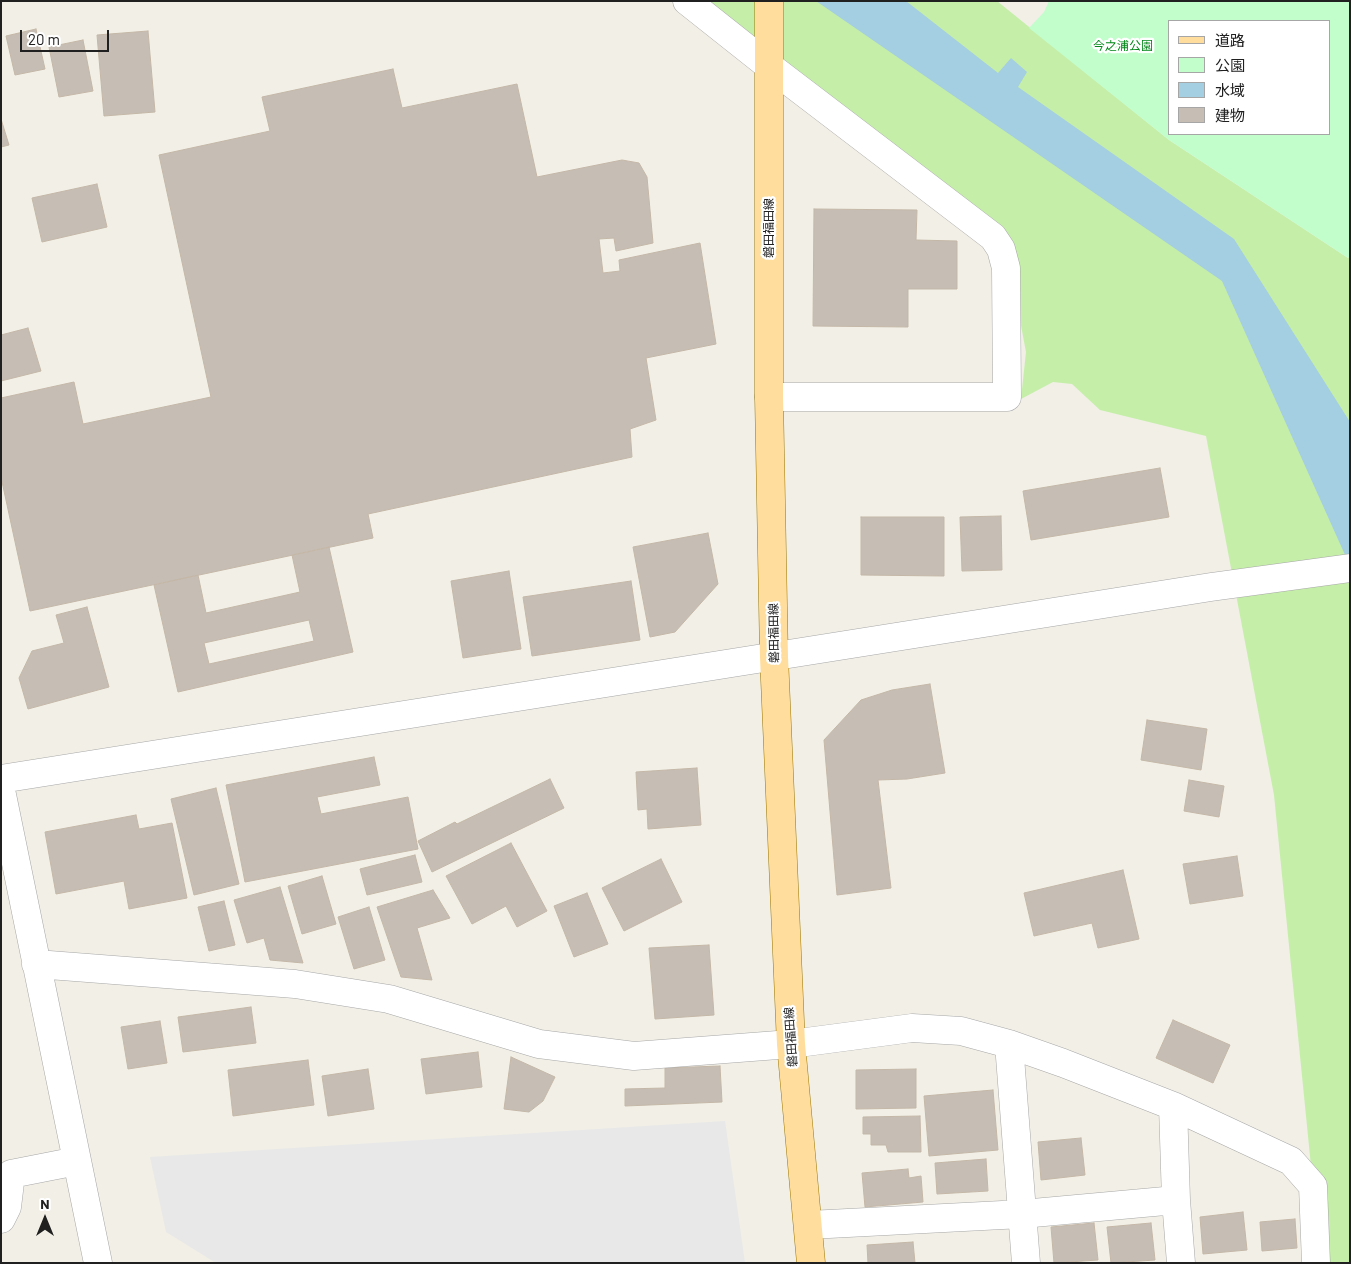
<!DOCTYPE html>
<meta charset="utf-8">
<style>
body{margin:0}
#map{position:relative;width:1351px;height:1264px;overflow:hidden;background:#f1efe6;font-family:Barlow,"Noto Sans JP",sans-serif}
canvas{display:block}
.frame{position:absolute;inset:0;border:2px solid #202020;pointer-events:none}
.legend{position:absolute;left:1168px;top:20px;width:162px;height:115px;box-sizing:border-box;background:#fff;border:1px solid #a6a6a6;margin:0;padding:6px 9px;list-style:none;font-size:15px;color:#202020}
.legend li{display:flex;align-items:center;gap:10px;height:25px}
.legend b{width:25px;border:1px solid #a6a6a6}
.north{position:absolute;left:20px;top:1194px;width:50px;height:50px;-webkit-text-stroke:4px #fff;paint-order:stroke;rotate:0deg;font-size:14px;font-weight:700;line-height:20px;text-align:center;color:#202020}
.north::after{content:'';display:block;margin:auto;width:18px;height:22px;background:#202020;clip-path:polygon(50% 0,100% 100%,50% 72%,0 100%)}
.scale{position:absolute;left:20px;top:30px;width:89px;height:22px;box-sizing:border-box;border:2px solid #202020;border-top:0;padding-left:6px;font-size:15px;line-height:18px;white-space:nowrap;color:#202020;-webkit-text-stroke:4px #fff;paint-order:stroke}
</style>
<div id="map">
<canvas width="1351" height="1264"></canvas>
<div class="frame"></div>
<ul class="legend">
<li><b style="height:6px;background:#ffde9d"></b>道路</li>
<li><b style="height:14px;background:#c2fdcc"></b>公園</li>
<li><b style="height:14px;background:#a4cee1"></b>水域</li>
<li><b style="height:14px;background:#c6beb5"></b>建物</li>
</ul>
<div class="north">N</div>
<div class="scale">20 m</div>
</div>
<script>
const ctx = document.querySelector('canvas').getContext('2d');
ctx.lineJoin = 'round';
function paint(path, color) {
  ctx.fillStyle = color;
  ctx.fill(path, 'evenodd');
}
function poly(rows) {
  const path = new Path2D();
  for (const r of rows) {
    path.moveTo(r[0], r[1]);
    for (let i = 2; i < r.length; i += 2) path.lineTo(r[i], r[i + 1]);
  }
  return path;
}
function strokePath(path, color, width, dash) {
  ctx.strokeStyle = color;
  ctx.lineWidth = width;
  ctx.lineCap = dash ? 'butt' : 'round';
  ctx.setLineDash(dash || []);
  ctx.stroke(path);
}
function drawText(font, color, halo, rows, align = 'center') {
  ctx.font = font + ' Barlow,"Noto Sans JP",sans-serif';
  ctx.lineWidth = 4.5;
  ctx.setLineDash([]);
  ctx.textBaseline = 'middle';
  ctx.strokeStyle = halo;
  ctx.fillStyle = color;
  for (const [text, x, y, turn = 0] of rows) {
    ctx.save();
    ctx.translate(x, y);
    ctx.rotate((+turn || 0) * Math.PI / 180);
    ctx.textAlign = isNaN(turn) ? turn : align;
    if (halo) ctx.strokeText(text, 0, 0);
    ctx.fillText(text, 0, 0);
    ctx.restore();
  }
}
const grass = poly([
 [689,1,997,1,1169,140,1348,258,1350,256,1350,1263,1317,1263,1313,1186,1274,795,1206,436,1100,410,1072,384,1053,382,1021,399,1026,352,1010,267]
]);
const park = poly([
 [1049,1,1350,1,1350,256,1348,258,1169,140,1029,28,1044,12],
 [1170,21,1330,21,1330,134,1170,134]
]);
const parking = poly([
 [725,1121,745,1263,216,1263,166,1232,150,1157]
]);
const water = poly([
 [816,1,906,1,998,73,1011,58,1027,72,1018,87,1234,239,1350,422,1350,566,1222,281]
]);
const building = poly([
 [36,29,45,69,15,75,6,36,36,29],
 [148,31,155,112,104,116,97,35,148,31],
 [83,40,93,91,59,97,49,47,83,40],
 [393,69,402,108,517,84,537,177,622,160,639,163,647,177,653,243,616,251,614,238,599,239,603,273,620,271,619,260,700,243,716,344,646,358,656,420,630,429,632,457,368,514,373,538,30,611,1,477,1,398,74,382,83,424,211,397,159,155,270,131,262,97,393,69],
 [1,119,9,145,1,147,1,119],
 [97,184,107,227,42,242,32,198,97,184],
 [814,209,917,210,916,240,957,241,957,289,908,289,908,327,813,326,814,209],
 [28,328,41,371,1,381,1,335,28,328],
 [1160,468,1169,517,1031,540,1023,491,1160,468],
 [1001,516,1002,570,962,571,960,517,1001,516],
 [861,517,944,517,944,576,861,575,861,517],
 [708,533,718,584,675,632,650,637,633,547,708,533],
 [329,547,353,652,178,692,154,585,198,575,206,613,300,592,292,555,329,547],
 [309,620,314,641,209,664,204,643,309,620],
 [509,571,521,649,463,658,451,581,509,571],
 [631,581,640,640,532,656,523,597,631,581],
 [87,607,109,687,28,709,19,678,32,651,64,643,56,615,87,607],
 [930,684,945,773,907,779,878,780,891,888,837,895,824,740,861,700,892,690,930,684],
 [1147,720,1207,729,1201,770,1141,760,1147,720],
 [374,757,380,785,317,797,321,814,408,797,418,849,245,882,226,785,374,757],
 [697,768,701,825,648,829,647,809,638,810,636,772,697,768],
 [550,779,564,808,432,872,418,841,455,822,457,824,550,779],
 [1189,780,1224,786,1219,817,1184,811,1189,780],
 [216,788,239,884,194,895,171,799,216,788],
 [136,815,139,829,172,823,187,898,129,909,124,881,56,894,45,832,136,815],
 [511,843,547,911,517,927,506,906,472,924,446,876,511,843],
 [415,855,422,882,367,895,360,869,415,855],
 [1237,856,1243,896,1190,904,1183,864,1237,856],
 [661,859,682,902,624,931,602,888,661,859],
 [1123,870,1139,939,1098,948,1092,923,1034,936,1024,893,1123,870],
 [322,876,336,924,302,934,288,886,322,876],
 [280,887,303,963,270,960,264,938,247,943,234,900,280,887],
 [433,890,450,918,417,928,432,980,401,977,377,907,433,890],
 [587,893,608,944,574,957,554,906,587,893],
 [224,901,235,945,209,951,198,907,224,901],
 [369,907,385,960,354,969,338,917,369,907],
 [709,945,714,1015,655,1019,649,948,709,945],
 [251,1007,256,1043,183,1052,178,1017,251,1007],
 [1173,1020,1230,1045,1213,1083,1156,1058,1173,1020],
 [160,1021,167,1063,128,1069,121,1027,160,1021],
 [478,1052,482,1087,426,1094,421,1059,478,1052],
 [511,1057,555,1077,543,1101,529,1112,504,1109,511,1057],
 [308,1060,314,1105,233,1116,228,1070,308,1060],
 [720,1066,722,1102,625,1106,625,1089,665,1088,665,1068,720,1066],
 [368,1069,374,1109,328,1116,322,1076,368,1069],
 [916,1069,916,1108,856,1109,856,1070,916,1069],
 [993,1090,998,1150,929,1156,924,1096,993,1090],
 [920,1116,921,1152,888,1152,886,1145,871,1145,871,1134,863,1134,863,1117,920,1116],
 [1081,1138,1085,1175,1041,1180,1038,1142,1081,1138],
 [986,1159,988,1191,937,1194,935,1163,986,1159],
 [908,1169,909,1178,921,1176,923,1202,865,1207,862,1173,908,1169],
 [1243,1212,1247,1250,1203,1254,1200,1217,1243,1212],
 [1295,1219,1297,1248,1262,1251,1260,1222,1295,1219],
 [1094,1223,1098,1260,1054,1263,1051,1227,1094,1223],
 [1151,1223,1155,1260,1111,1263,1107,1227,1151,1223],
 [913,1242,915,1263,868,1263,867,1245,913,1242]
]);
const minor = poly([
 [687,1,769,66,993,237,1001,249,1006,268,1007,397,769,397],
 [1,779,1211,587,1350,568],
 [1,790,98,1263],
 [36,964,295,984,389,999,539,1044,634,1056,791,1044,912,1028,961,1031,1009,1044,1063,1063,1173,1106,1291,1161,1313,1186,1316,1263],
 [1009,1044,1026,1263],
 [1173,1106,1176,1200,1181,1263],
 [1,1219,7,1207,11,1174,77,1161],
 [809,1225,1022,1214,1176,1200]
]);
const major = poly([
 [769,1,769,397,774,657,791,1044,811,1263]
]);
const parkNames = [
 ["今之浦公園",1123,46]
];
const streetNames = [
 ["磐田福田線",769,228,-90],
 ["磐田福田線",774,633,-91],
 ["磐田福田線",791,1037,-94]
];
paint(grass, '#c5eea9');
paint(park, '#c2fdcc');
paint(parking, '#e8e8e8');
paint(water, '#a4cee1');
paint(building, '#c6beb5');
strokePath(building, '#c4b7a7', 1);
strokePath(minor, '#a7a7a7', 29);
strokePath(major, '#9c7600', 29);
strokePath(minor, '#fff', 28);
strokePath(major, '#ffde9d', 28);
drawText('12px', '#05881b', '#fff', parkNames);
drawText('12px', '#202020', '#fff', streetNames);
</script>
